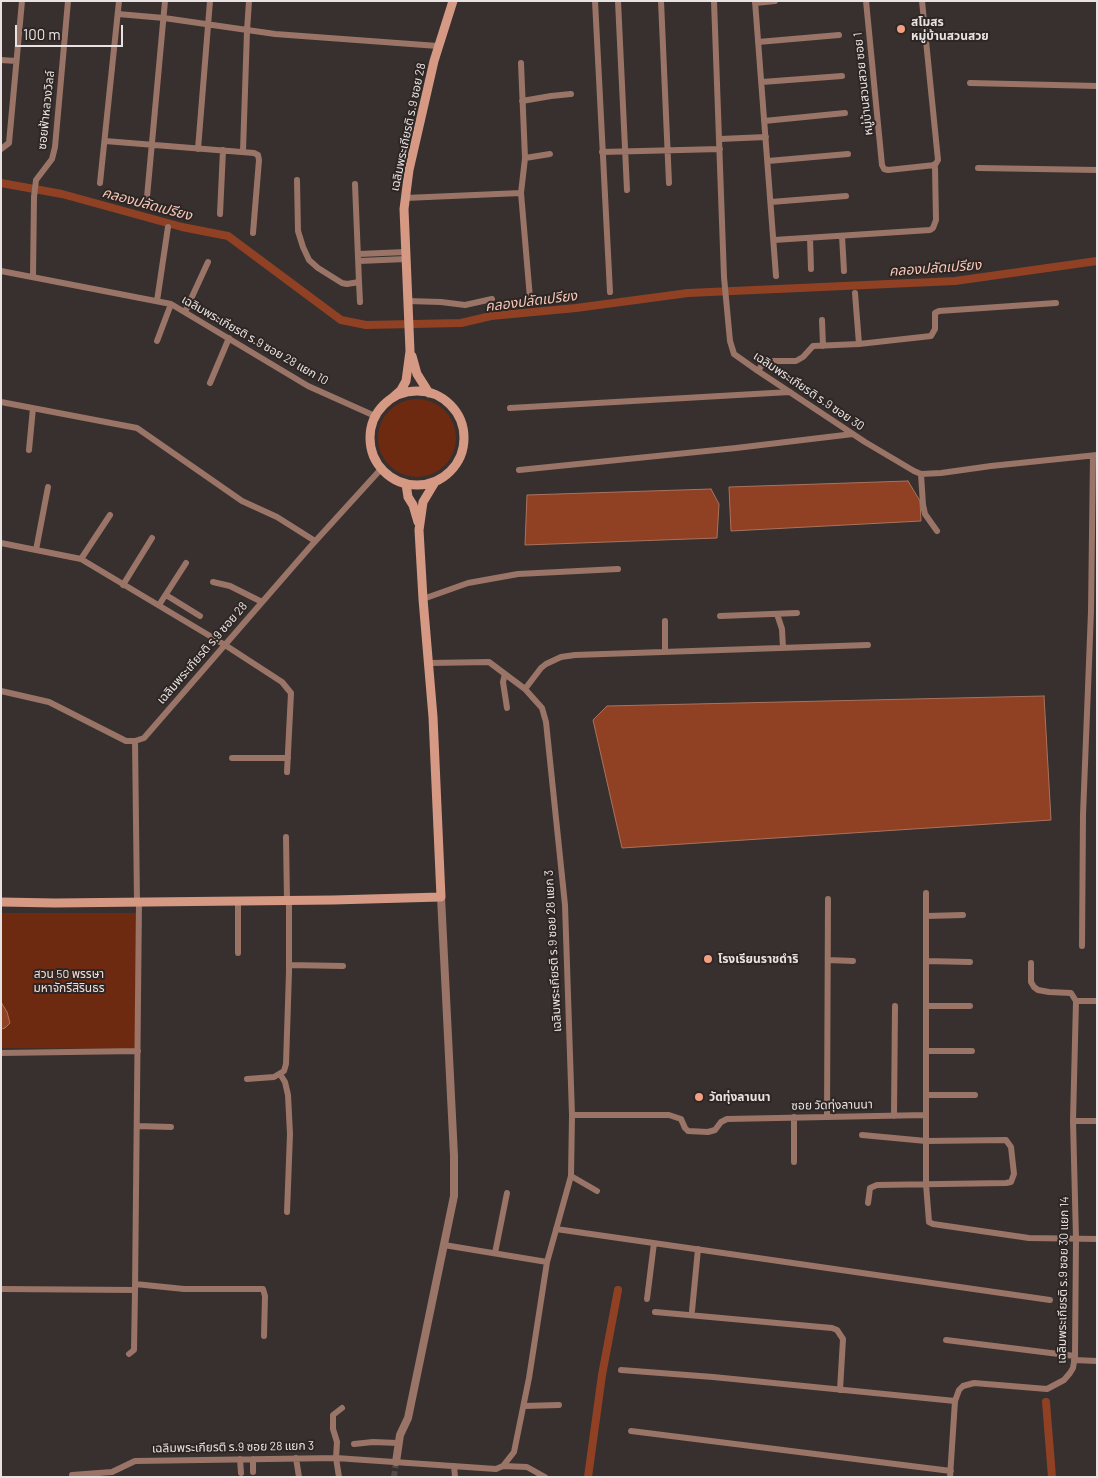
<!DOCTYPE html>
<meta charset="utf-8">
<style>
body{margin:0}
#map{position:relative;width:1098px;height:1478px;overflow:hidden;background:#37302e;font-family:Barlow,sans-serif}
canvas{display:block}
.frame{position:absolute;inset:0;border:2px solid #e8e3e2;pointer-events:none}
.scale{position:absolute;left:15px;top:25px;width:108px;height:22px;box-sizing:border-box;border:2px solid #e8e3e2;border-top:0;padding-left:6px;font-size:15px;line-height:18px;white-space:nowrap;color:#e8e3e2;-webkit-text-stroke:4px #2d2624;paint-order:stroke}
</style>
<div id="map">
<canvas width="1098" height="1478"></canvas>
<div class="frame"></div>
<div class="scale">100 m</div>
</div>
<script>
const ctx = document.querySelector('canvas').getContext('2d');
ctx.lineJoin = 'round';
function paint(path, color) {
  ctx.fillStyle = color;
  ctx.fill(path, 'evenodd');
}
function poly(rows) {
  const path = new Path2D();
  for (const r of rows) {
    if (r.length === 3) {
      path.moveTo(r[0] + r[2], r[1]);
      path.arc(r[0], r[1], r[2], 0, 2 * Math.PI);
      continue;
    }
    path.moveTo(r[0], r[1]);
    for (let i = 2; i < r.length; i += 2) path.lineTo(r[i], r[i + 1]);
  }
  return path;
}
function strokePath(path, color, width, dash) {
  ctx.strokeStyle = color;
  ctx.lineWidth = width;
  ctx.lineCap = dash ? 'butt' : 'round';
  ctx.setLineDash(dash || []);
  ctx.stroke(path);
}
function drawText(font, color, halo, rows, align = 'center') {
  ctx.font = font + ' Barlow,"Noto Sans Thai",sans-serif';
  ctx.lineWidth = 4;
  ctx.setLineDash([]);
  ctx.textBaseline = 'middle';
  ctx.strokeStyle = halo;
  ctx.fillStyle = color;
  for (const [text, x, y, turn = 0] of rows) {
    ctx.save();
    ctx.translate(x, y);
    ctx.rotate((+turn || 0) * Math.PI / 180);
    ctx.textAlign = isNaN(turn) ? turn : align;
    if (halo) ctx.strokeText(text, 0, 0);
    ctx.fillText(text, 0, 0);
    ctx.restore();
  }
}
const green = poly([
 [417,438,39],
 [1,913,138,913,137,1049,1,1048]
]);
const water = poly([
 [908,481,920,501,921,521,731,531,729,487,908,481],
 [711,489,719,504,717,538,525,545,527,495,711,489],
 [1044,696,1051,820,622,848,593,720,607,706,1044,696],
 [1,1002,7,1012,10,1023,5,1028,1,1029,1,1002]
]);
const canal = poly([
 [1,183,62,194,182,227,228,236,341,320,366,325,461,323,491,316,576,308,688,293,955,281,1097,261],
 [1046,1402,1052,1477],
 [588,1477,602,1375,618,1290]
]);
const minorTunnel = poly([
 [394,1477,396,1462]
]);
const minor = poly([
 [595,1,610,292],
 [618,1,627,190],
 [661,1,669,183],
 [714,1,724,277,730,341,734,354,758,371,865,442,914,471,921,474,941,473,991,466,1097,455],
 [755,1,776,276],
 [866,1,882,165,884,169,888,170,935,165,938,160,922,1],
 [755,3,775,1],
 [118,14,164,18,275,34,438,46],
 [758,42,839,35],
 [1,60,16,61],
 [521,63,525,158,521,193,530,298],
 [762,82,842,76],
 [970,83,1097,86],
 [522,101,551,96,571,94],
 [764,121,845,113],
 [720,139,766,137],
 [105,141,254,153,258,155,259,160,253,233],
 [1,149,9,143,22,1],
 [198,149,210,1],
 [243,151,247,31,249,1],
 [602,152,720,149],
 [525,158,550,154],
 [768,161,848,154],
 [978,168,1097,170],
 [297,180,298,231,303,247,309,260,318,268,342,283,347,284,359,282,355,184],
 [100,183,119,1],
 [147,197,165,1],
 [405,198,521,193],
 [771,202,846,196],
 [220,214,223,150],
 [842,236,844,271],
 [810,238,811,269],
 [774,240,930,230,933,228,936,220,935,168,933,165],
 [359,254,406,252],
 [359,261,406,259],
 [1,271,171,304,308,386,375,416],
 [33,277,34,197,36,180,52,159,55,147,68,1],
 [359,282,360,302],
 [855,293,859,344],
 [157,301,168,227],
 [408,301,441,302,465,305,492,299],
 [185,312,208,262],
 [822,320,823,346],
 [157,341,171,304],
 [758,371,763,363,768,361,796,361,803,357,813,346,859,344,931,336,935,329,935,313,939,311,1056,303],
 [210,383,229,338],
 [1,402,137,428,242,501,277,517,315,541],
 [510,408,790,392],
 [29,450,33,408],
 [519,470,736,448,853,434],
 [921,474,923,505,925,514,937,531],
 [1,543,81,559,225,645,282,682,291,693,287,772],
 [36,550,48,487],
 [81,559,110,515],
 [213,582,230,586,262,602],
 [123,585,152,538],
 [166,595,200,616],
 [423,599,468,583,518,574,618,569],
 [159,605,186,563],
 [777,614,782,629,783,648],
 [720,616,797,613],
 [665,621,665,652],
 [505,674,503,682,507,708],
 [525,689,541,668,546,664,561,657,575,655,868,645],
 [1,691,49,702,126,741,135,741,144,738,310,547,381,469],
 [135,741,137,902],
 [232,758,288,758],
 [286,837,287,900],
 [926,893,926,1184,929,1222,933,1224,1029,1238,1097,1239],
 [927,916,963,915],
 [1082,946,1083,815,1091,611,1093,456],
 [238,953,238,901],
 [828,960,853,961],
 [926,961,970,962],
 [1031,963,1031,982,1034,987,1038,990,1049,992,1071,993,1076,1001],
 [289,965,343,966],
 [926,1006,970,1006],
 [926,1051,972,1051],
 [1,1053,138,1051],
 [280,1074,285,1082,288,1095,290,1134,287,1212],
 [247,1079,274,1077,284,1071,286,1064,289,972,289,900],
 [926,1095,975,1095],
 [572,1115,669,1115,681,1119,685,1128,688,1131,708,1132,715,1130,721,1122,727,1119,926,1115],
 [894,1116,895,1006],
 [827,1117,828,899],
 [1073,1121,1097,1121],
 [137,1126,171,1127],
 [862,1135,926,1141,1006,1140,1011,1147,1014,1174,1011,1182,1006,1183,877,1185,870,1188,868,1203],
 [794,1162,794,1117],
 [571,1176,597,1191],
 [556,1229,1050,1300],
 [444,1245,547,1262],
 [495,1253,507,1193],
 [135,1284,184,1289,263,1289,265,1296,264,1336],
 [1,1289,135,1290,139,902],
 [647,1299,654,1243],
 [692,1311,698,1249],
 [655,1312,832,1328,837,1330,843,1339,840,1390],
 [946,1340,1075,1356],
 [129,1354,134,1350,135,1290],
 [1074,1360,1097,1361],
 [621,1370,713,1377,955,1401],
 [524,1406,559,1405],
 [631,1431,951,1471],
 [354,1444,373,1442,398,1443],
 [296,1458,299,1477],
 [240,1459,241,1473],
 [253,1459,253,1472],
 [454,1466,455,1477],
 [503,1466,527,1467,545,1477],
 [72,1475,112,1472,135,1461,336,1458,496,1469,503,1466,514,1452,529,1378,547,1262,571,1176,572,1115,565,905,546,722,542,708,525,689,489,662,430,663],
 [339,1477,336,1458,337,1442,333,1429,333,1415,342,1408],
 [950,1477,955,1401,959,1390,963,1386,974,1383,1047,1389,1064,1380,1070,1373,1073,1368,1075,1356,1076,1238,1073,1121,1076,1001,1097,1001]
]);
const tertiary = poly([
 [396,1462,400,1435,408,1418,454,1196,454,1156,441,897]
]);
const secondary = poly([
 [412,356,417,374,429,393],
 [417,438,47],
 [392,398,401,390,406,381,410,351,404,209,409,170,434,61,453,1],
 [406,484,408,497,413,505,418,522],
 [1,902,55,903,333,900,441,897,433,717,423,599,419,530,423,502,435,482]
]);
const markers = [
 [901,29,5,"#f39f82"],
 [708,959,5,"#f39f82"],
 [699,1097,5,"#f39f82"]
];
const poiNames = [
 ["สโมสร",911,22],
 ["หมู่บ้านสวนสวย",911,36],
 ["โรงเรียนราชดำริ",718,959],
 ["วัดทุ่งลานนา",709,1097]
];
const streetNames = [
 ["หมู่บ้านสวนสวย ซอย 1",863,84,-96],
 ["ซอยฟ้าหลวงวิลล์",46,110,-84],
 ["เฉลิมพระเกียรติ ร.9 ซอย 28",408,127,-78],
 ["เฉลิมพระเกียรติ ร.9 ซอย 28 แยก 10",255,340,30],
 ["เฉลิมพระเกียรติ ร.9 ซอย 30",809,391,34],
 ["เฉลิมพระเกียรติ ร.9 ซอย 28",202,653,-49],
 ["เฉลิมพระเกียรติ ร.9 ซอย 28 แยก 3",553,951,-93],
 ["ซอย วัดทุ่งลานนา",832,1105,-1],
 ["เฉลิมพระเกียรติ ร.9 ซอย 30 แยก 14",1063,1280,-89],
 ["เฉลิมพระเกียรติ ร.9 ซอย 28 แยก 3",233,1447,-1]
];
const parkNames = [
 ["สวน 50 พรรษา",69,974],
 ["มหาจักรีสิรินธร",69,988]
];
const waterNames = [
 ["คลองปลัดเปรียง",147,204,15],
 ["คลองปลัดเปรียง",935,268,-4],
 ["คลองปลัดเปรียง",531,301,-7]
];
paint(green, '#6e2a10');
paint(water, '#904124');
strokePath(water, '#aa725d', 1);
strokePath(canal, '#904124', 8);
strokePath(minorTunnel, '#524b49', 6, [6, 3]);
strokePath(minor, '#9a7467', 6);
strokePath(tertiary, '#9a7467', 8);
strokePath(secondary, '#d59984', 9);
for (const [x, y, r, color] of markers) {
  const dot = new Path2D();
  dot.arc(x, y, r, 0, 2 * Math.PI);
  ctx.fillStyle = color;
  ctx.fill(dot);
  strokePath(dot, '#2d2624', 2);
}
drawText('bold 12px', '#e8e3e2', '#2d2624', poiNames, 'left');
drawText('12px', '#e8e3e2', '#2d2624', streetNames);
drawText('12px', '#f6ded6', '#2d2624', parkNames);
drawText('italic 14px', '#f7c9b8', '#2d2624', waterNames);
</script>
